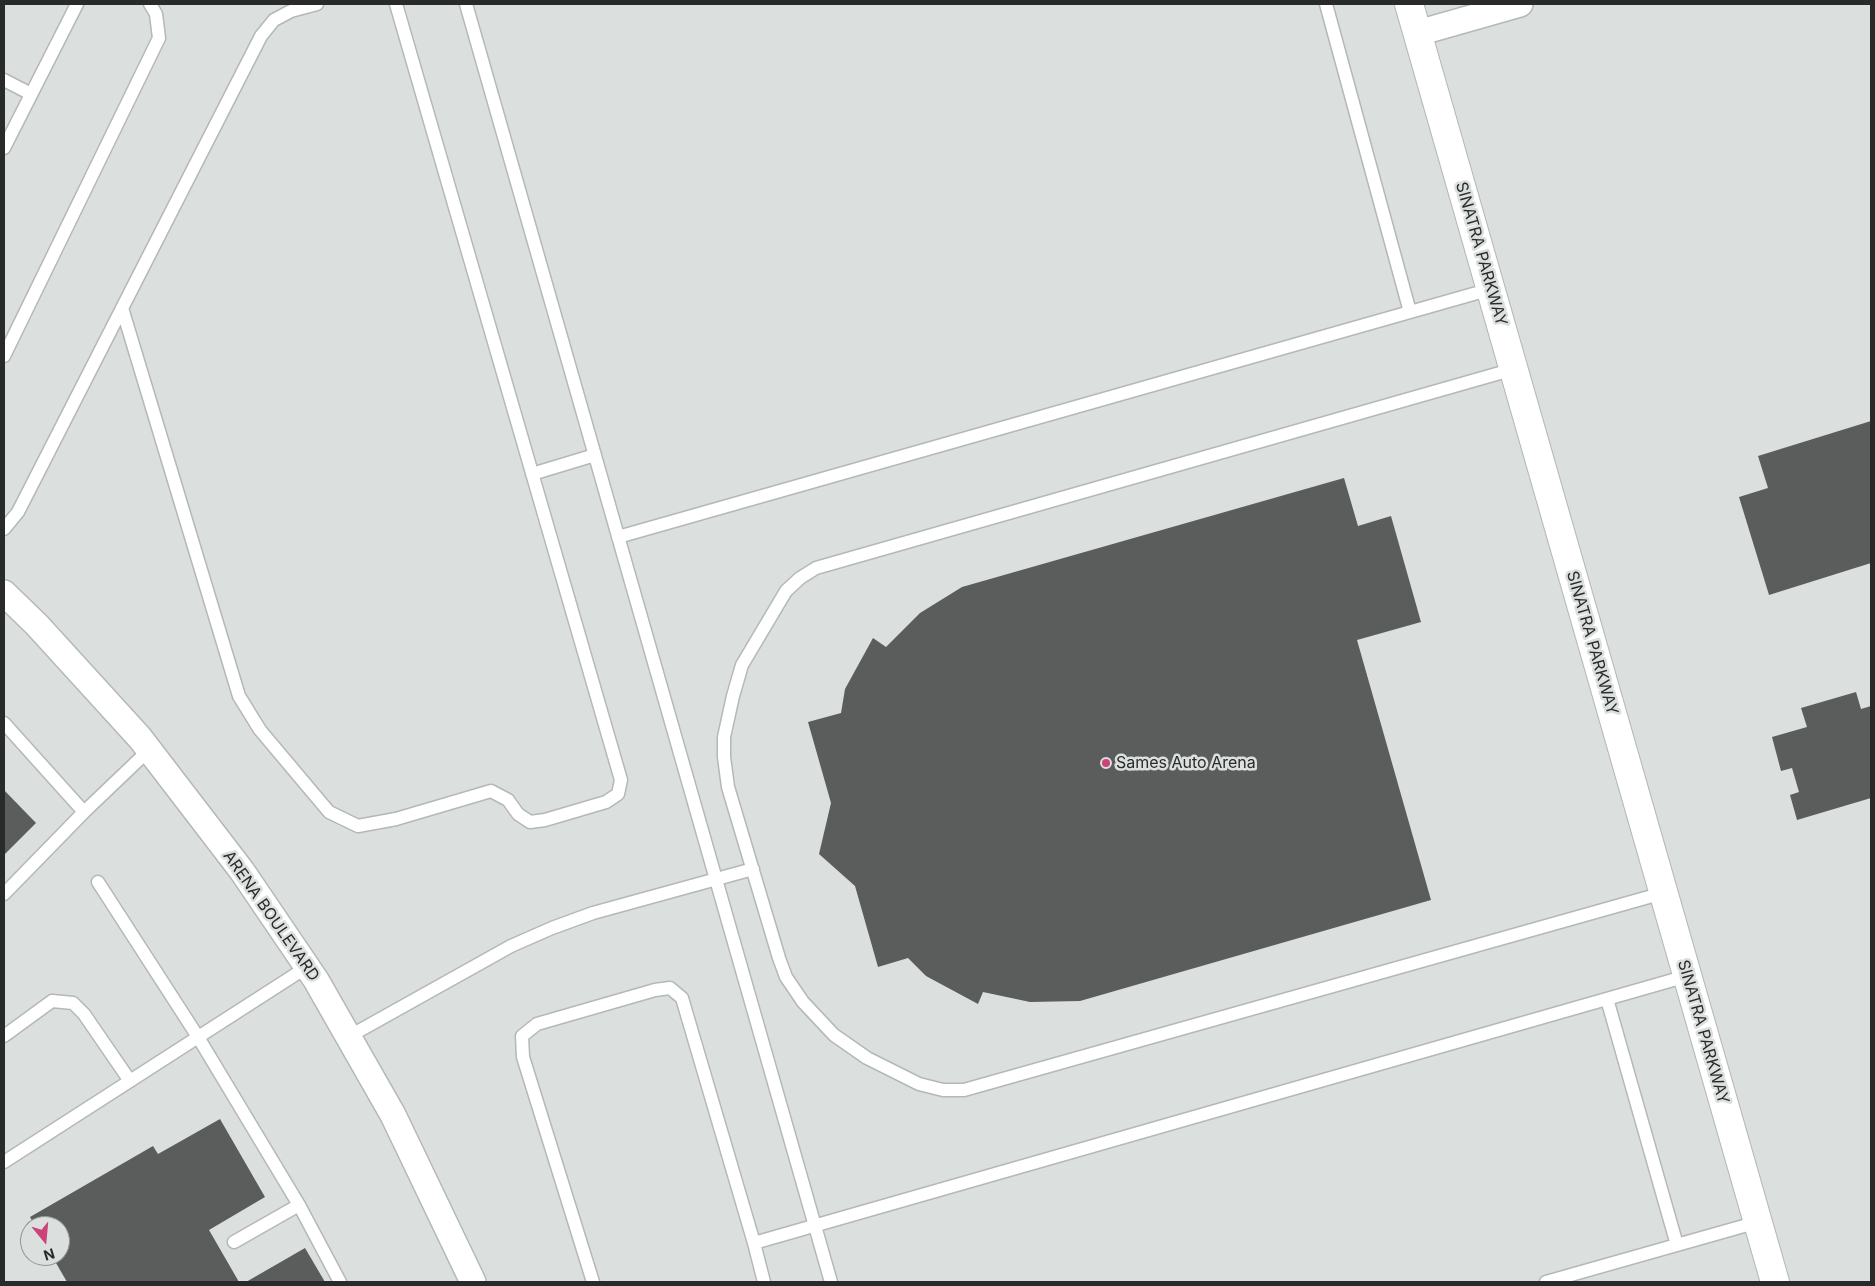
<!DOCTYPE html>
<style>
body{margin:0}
#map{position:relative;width:1875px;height:1286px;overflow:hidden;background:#dbdfde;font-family:Inter,sans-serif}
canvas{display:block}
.frame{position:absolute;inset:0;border:5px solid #292a2a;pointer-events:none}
.north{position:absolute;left:20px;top:1216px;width:50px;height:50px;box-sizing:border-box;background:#dbdfde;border:1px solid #949796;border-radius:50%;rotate:163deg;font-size:14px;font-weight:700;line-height:20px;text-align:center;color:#292a2a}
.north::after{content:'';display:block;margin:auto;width:18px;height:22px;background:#cd4278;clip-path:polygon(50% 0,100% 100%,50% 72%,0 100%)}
</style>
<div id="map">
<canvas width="1875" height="1286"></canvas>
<div class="frame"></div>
<div class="north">N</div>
</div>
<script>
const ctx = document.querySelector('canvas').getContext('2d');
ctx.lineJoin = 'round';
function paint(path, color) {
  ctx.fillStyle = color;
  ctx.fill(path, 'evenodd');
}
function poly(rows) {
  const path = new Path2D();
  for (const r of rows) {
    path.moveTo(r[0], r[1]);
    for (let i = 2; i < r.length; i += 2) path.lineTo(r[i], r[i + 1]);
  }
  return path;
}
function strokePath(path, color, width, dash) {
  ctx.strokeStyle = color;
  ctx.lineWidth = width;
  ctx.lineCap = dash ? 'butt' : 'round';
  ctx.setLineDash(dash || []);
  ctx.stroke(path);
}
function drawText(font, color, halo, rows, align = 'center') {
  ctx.font = font + ' Inter,sans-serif';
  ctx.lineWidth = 5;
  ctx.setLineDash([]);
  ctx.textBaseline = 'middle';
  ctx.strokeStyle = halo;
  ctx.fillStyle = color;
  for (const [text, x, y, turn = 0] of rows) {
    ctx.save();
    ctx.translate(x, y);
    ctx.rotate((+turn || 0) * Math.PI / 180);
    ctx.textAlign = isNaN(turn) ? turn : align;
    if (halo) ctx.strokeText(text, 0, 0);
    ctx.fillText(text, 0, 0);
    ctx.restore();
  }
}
const building = poly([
 [1871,421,1871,563,1769,595,1739,497,1768,488,1758,456],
 [1344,478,1358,526,1391,516,1421,622,1357,640,1431,900,1080,1001,1030,1002,983,992,978,1004,926,976,908,958,878,967,855,886,819,854,831,803,808,722,841,713,845,689,873,638,886,647,920,613,962,587],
 [1856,692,1861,709,1871,706,1871,798,1797,820,1790,795,1799,792,1792,768,1781,771,1772,737,1807,727,1801,708],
 [4,790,36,823,4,855],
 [220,1119,265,1197,209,1230,239,1282,67,1282,52,1256,60,1256,60,1226,35,1226,30,1217,153,1146,158,1154],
 [305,1248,325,1282,246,1282]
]);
const service = poly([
 [466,4,831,1282],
 [4,80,31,94],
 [4,148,77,4],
 [122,308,239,696,260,730,329,812,358,826,396,819,491,791,508,800,518,814,530,822,545,820,606,802,618,794,621,780,396,4],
 [1410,312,1491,289],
 [4,356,159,38,156,14,150,4],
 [1514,369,816,568,800,578,786,591,742,665,733,696,724,737,724,757,728,787,779,958,786,977,803,1002,834,1035,867,1058,919,1084,943,1090,964,1090,1663,893],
 [532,474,595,455],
 [4,529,18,512,261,36,274,20,291,11,317,4],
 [618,537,1410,312,1326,4],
 [4,723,84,812],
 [98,882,198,1037,299,1205,340,1282],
 [4,894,84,812,149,750],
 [1607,999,1677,1245],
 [4,1036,52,1001,73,1003,84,1014,130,1081],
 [348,1037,511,946,552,928,593,913,753,869],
 [4,1162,307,967],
 [234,1242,299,1205],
 [754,1243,764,1282],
 [593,1282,523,1057,522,1036,537,1024,655,990,670,988,682,998,754,1243,1687,976],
 [1546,1282,1758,1222]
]);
const minor = poly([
 [1418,33,1520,4],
 [4,593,37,625,140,738,242,871,316,980,393,1115,473,1282]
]);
const tertiary = poly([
 [1409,4,1775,1282]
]);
const markers = [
 [1106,763,5,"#cd4278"]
];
const streetNames = [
 ["SINATRA PARKWAY",1481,254,74],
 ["SINATRA PARKWAY",1592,643,74],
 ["ARENA BOULEVARD",271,916,55],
 ["SINATRA PARKWAY",1703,1032,74]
];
const poiNames = [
 ["Sames Auto Arena",1116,763]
];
paint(building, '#5a5d5c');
strokePath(service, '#b4b8b7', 15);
strokePath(minor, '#b4b8b7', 28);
strokePath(tertiary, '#b4b8b7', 30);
strokePath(service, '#fff', 12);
strokePath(minor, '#fff', 25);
strokePath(tertiary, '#fff', 28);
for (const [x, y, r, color] of markers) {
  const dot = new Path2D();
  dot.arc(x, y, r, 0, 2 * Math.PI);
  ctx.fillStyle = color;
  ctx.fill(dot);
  strokePath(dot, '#dbdfde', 2);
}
drawText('16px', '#292a2a', '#dbdfde', streetNames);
drawText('16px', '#292a2a', '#dbdfde', poiNames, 'left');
</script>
